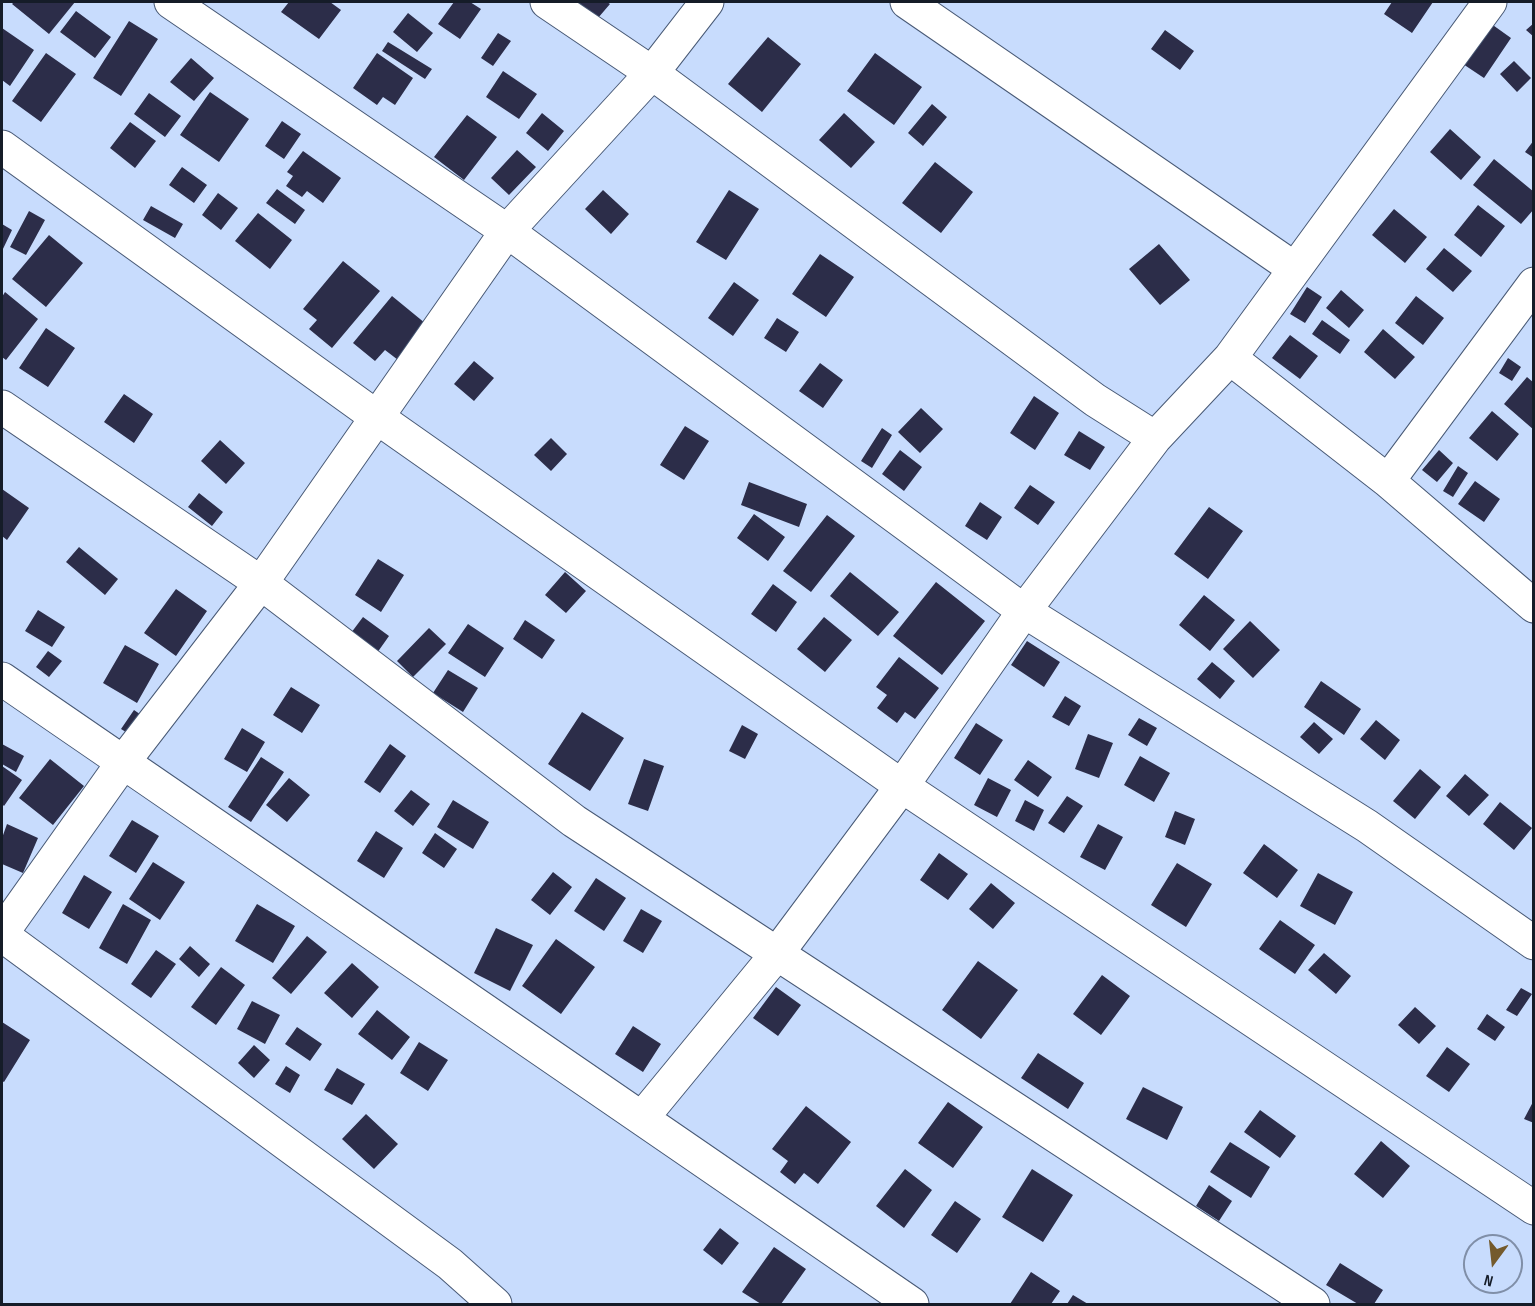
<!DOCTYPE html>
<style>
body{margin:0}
#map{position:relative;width:1535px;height:1306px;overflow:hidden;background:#c8dcfd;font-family:"Sofia Sans Condensed",sans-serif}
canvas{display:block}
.frame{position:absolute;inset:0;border:3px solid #151c28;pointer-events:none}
.north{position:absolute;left:1463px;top:1234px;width:60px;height:60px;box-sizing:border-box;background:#c8dcfd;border:2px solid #808fa8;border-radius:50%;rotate:195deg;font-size:16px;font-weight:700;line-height:24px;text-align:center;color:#151c28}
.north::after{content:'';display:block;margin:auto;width:21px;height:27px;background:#745a2c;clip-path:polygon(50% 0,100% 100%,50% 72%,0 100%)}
</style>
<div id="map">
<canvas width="1535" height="1306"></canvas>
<div class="frame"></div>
<div class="north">N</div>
</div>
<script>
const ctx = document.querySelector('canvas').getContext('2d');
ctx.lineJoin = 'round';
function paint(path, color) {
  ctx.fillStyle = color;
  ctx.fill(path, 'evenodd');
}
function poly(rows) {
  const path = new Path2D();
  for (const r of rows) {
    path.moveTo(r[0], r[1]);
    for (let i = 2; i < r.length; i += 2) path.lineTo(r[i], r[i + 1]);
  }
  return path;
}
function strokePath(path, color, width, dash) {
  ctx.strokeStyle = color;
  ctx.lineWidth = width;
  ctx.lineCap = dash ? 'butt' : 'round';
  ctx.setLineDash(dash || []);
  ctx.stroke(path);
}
const building = poly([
 [14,2,75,2,49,34,12,4],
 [289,2,330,2,341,10,319,39,281,12],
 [454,2,470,2,481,9,460,39,438,24],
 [577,2,607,2,610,4,598,18],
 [1392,2,1433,2,1412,33,1384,14],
 [76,11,111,37,95,58,60,32],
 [408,13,433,33,417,52,393,32],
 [129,21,158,39,121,96,93,78],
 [1490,23,1511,38,1484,78,1463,64],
 [1534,23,1534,37,1526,30],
 [2,28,34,50,10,86,2,80],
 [1165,30,1194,51,1180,70,1151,49],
 [498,33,511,41,493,66,481,58],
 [768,37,801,64,762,112,728,84],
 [388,42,432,69,425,79,382,51],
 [46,53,76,74,41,122,12,101],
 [377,53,413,78,395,105,383,97,377,105,353,88],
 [875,53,922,87,894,125,847,91],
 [191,58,214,78,194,101,170,82],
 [1514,61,1531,78,1517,92,1500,74],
 [503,71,537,94,519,119,486,97],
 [210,92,249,119,219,162,180,135],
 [149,93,181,116,165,137,134,114],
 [932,104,947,117,923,146,908,133],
 [542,113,564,131,548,151,526,133],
 [844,113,875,142,851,168,819,140],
 [467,115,497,137,464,180,434,157],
 [282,121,301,134,284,159,265,146],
 [130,122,156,141,135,168,110,148],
 [1450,129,1481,157,1461,180,1430,152],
 [1534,140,1534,158,1525,152],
 [517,150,536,167,509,195,491,178],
 [303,151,341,178,323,203,307,191,302,197,286,186,293,176,287,172],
 [1494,159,1534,192,1534,209,1521,224,1473,185],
 [935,162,973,192,941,233,902,203],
 [182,167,207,185,194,203,169,185],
 [277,189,305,210,295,224,266,203],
 [603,190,629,214,611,234,585,209],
 [729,190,759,209,726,260,696,242],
 [218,193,238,208,221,230,202,215],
 [1478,205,1505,226,1481,257,1454,235],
 [151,206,183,224,175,238,143,220],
 [1394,209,1427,237,1405,263,1372,235],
 [29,211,45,220,26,255,10,247],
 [258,213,292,240,270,269,235,241],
 [2,224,12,230,2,251],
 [49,235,83,263,46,307,12,279],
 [1159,244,1190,280,1160,305,1129,269],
 [1444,248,1472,271,1453,292,1426,269],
 [820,254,854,277,826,317,792,294],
 [343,261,380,291,332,348,309,329,317,320,303,309],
 [734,282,759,300,733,336,708,318],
 [1307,287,1322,297,1305,323,1290,314],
 [1341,290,1364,310,1349,328,1326,308],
 [5,292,38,319,6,360,2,357,2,297],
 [392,296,431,328,402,363,385,350,375,361,353,343],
 [1416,296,1444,318,1423,345,1395,323],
 [777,318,799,332,786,352,764,338],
 [1322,320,1350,340,1340,354,1312,334],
 [46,328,75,348,48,387,19,368],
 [1383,329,1415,357,1395,379,1364,352],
 [1290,335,1318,356,1300,379,1272,358],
 [1508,358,1521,367,1512,381,1499,373],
 [474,361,494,378,474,401,454,384],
 [820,363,843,380,823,408,799,391],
 [1527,377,1534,383,1534,430,1504,404],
 [124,394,153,414,134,443,104,422],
 [1034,396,1059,413,1035,450,1010,433],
 [921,408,943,429,920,453,898,432],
 [1492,411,1519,434,1497,461,1469,438],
 [685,426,709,441,684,480,660,465],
 [882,428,892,435,872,468,861,461],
 [1079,431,1105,447,1090,470,1064,455],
 [551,438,567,454,551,471,534,455],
 [220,440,245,463,226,484,201,461],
 [900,450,922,467,904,491,882,474],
 [1439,450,1453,463,1437,482,1422,470],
 [1458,466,1468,473,1453,497,1443,491],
 [1475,481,1500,499,1484,522,1458,504],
 [749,482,807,504,799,527,741,505],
 [1030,485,1055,502,1038,525,1014,508],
 [2,489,29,508,7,540,2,536],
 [199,493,223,512,212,526,188,507],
 [980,502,1002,517,987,540,965,526],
 [1209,507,1243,531,1208,579,1174,554],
 [754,514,785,537,768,561,737,538],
 [827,515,855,536,811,592,783,571],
 [79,547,118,579,105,595,66,562],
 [378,559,404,575,381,612,355,595],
 [565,572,586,591,566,613,545,595],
 [850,572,899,612,878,636,830,596],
 [936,582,985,621,942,675,893,636],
 [773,584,797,602,776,632,751,614],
 [176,589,207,611,176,656,144,633],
 [1204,595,1235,620,1210,651,1179,625],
 [38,610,65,627,52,647,25,631],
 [363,617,389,636,377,653,351,633],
 [824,617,852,640,825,672,797,649],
 [525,620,555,640,542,659,513,639],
 [1250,621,1280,650,1253,678,1223,649],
 [468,624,504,648,485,677,448,653],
 [429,628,446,644,413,677,397,661],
 [1027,641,1060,662,1044,687,1011,665],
 [125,645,159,664,137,703,103,683],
 [48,651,62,661,49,677,36,667],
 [899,657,939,688,915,719,905,712,897,723,877,708,887,695,876,687],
 [1212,662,1235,681,1220,699,1197,679],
 [448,670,478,688,463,712,433,693],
 [1321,681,1361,709,1344,735,1304,707],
 [291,687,320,705,302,733,273,715],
 [1065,696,1081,706,1069,726,1052,717],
 [134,710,147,719,134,737,121,729],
 [582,712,624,738,590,791,548,764],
 [1139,718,1157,728,1147,746,1128,735],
 [1376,720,1400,740,1385,760,1360,739],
 [1314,722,1333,739,1319,754,1300,737],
 [976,723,1003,740,980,775,954,758],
 [742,725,758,734,745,759,729,751],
 [242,728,265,742,247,772,224,759],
 [1088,734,1113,743,1099,778,1075,769],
 [2,744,24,756,16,772,2,764],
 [390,744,406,756,380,793,364,782],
 [1140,756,1170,773,1154,802,1124,785],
 [261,757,284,772,251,822,228,807],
 [50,759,84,786,53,825,19,798],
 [644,759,664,766,648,811,628,804],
 [1028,760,1052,777,1038,797,1014,780],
 [2,766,22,780,4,806,2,804],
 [1420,769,1441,787,1415,819,1393,801],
 [1465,774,1489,795,1469,816,1446,796],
 [289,778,310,795,287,822,266,805],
 [988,778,1011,790,997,817,974,805],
 [411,790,430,804,413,826,394,811],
 [1067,796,1083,806,1064,833,1048,823],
 [453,800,489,822,473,849,437,827],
 [1025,800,1044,810,1034,831,1015,821],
 [1500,802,1532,828,1514,850,1483,824],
 [1175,811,1195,819,1185,845,1165,837],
 [132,820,159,836,136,873,109,856],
 [7,824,38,838,23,873,2,864,2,838],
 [1098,824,1123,837,1105,870,1080,857],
 [376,831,403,848,384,878,357,861],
 [435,833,457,849,444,868,422,853],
 [1264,844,1298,870,1277,898,1243,873],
 [939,853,968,874,948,900,920,880],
 [153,862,185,882,160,920,129,899],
 [1177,863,1212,884,1186,927,1151,905],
 [553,872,572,887,550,915,531,900],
 [1318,873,1353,892,1335,925,1300,906],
 [84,875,112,892,89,929,62,913],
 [596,878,626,898,604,931,574,911],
 [991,883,1015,903,993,929,969,909],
 [123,904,151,920,127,964,99,948],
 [257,904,295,926,273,963,235,941],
 [641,909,662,921,643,953,623,941],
 [1280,920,1315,945,1295,974,1259,949],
 [496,928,533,945,510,991,474,973],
 [307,936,327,952,291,994,272,978],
 [556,939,595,967,561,1014,522,986],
 [190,946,210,964,199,977,179,959],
 [156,950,176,964,151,998,131,984],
 [1324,953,1351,976,1336,994,1308,970],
 [978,961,1018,990,981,1039,942,1010],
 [352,963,379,987,352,1018,324,993],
 [221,967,245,985,216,1025,191,1007],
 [1102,975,1130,996,1101,1035,1073,1014],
 [776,987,801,1005,778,1036,753,1018],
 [1521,988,1532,994,1517,1016,1506,1010],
 [252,1001,280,1015,265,1044,237,1029],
 [1415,1007,1436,1026,1419,1044,1398,1025],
 [377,1010,410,1037,392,1060,358,1034],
 [1487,1014,1505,1027,1495,1041,1477,1029],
 [2,1022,30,1040,4,1082,2,1081],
 [633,1026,661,1044,643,1072,615,1054],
 [297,1027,322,1044,310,1061,285,1044],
 [419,1042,448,1060,428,1091,400,1073],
 [254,1045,270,1060,254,1078,238,1063],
 [1447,1047,1470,1064,1449,1092,1426,1076],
 [1038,1053,1084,1083,1068,1109,1021,1078],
 [286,1066,300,1075,290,1093,275,1084],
 [337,1068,365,1084,352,1105,324,1090],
 [1143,1087,1183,1107,1167,1140,1126,1119],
 [1534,1100,1534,1123,1524,1119],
 [948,1102,983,1127,953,1168,918,1143],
 [806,1106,851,1142,818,1184,804,1173,795,1184,780,1172,788,1161,772,1149],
 [1260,1110,1296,1136,1280,1158,1244,1132],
 [366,1114,398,1144,374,1169,342,1139],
 [1381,1141,1410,1166,1383,1198,1354,1174],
 [1230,1142,1270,1167,1251,1198,1210,1172],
 [905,1169,932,1190,904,1228,876,1206],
 [1032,1169,1073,1195,1043,1242,1002,1217],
 [1209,1185,1232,1201,1219,1221,1196,1206],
 [955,1201,981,1219,957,1253,931,1235],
 [720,1228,739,1243,722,1265,703,1250],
 [774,1247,806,1269,781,1304,761,1304,742,1292],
 [1340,1263,1383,1290,1374,1304,1358,1304,1326,1285],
 [1031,1272,1060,1291,1051,1304,1010,1304],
 [1073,1295,1088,1304,1067,1304]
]);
const minor = poly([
 [171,2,507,231,1024,611,1367,826,1534,943],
 [547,2,652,73,1095,400,1155,438,1230,358,1388,481,1534,606],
 [907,2,1295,269],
 [2,147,378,418,896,782,1534,1208],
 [1230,358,1490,2],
 [2,407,261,583,574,821,1313,1304],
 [1388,481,1534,284],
 [2,679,912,1304],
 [2,933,124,761,261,583,507,231,652,73,707,2],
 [2,935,450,1264,495,1304],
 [642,1118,776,955,902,786,1024,611,1155,438]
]);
paint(building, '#2c2d49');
strokePath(minor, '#485975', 35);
strokePath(minor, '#fff', 33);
</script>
